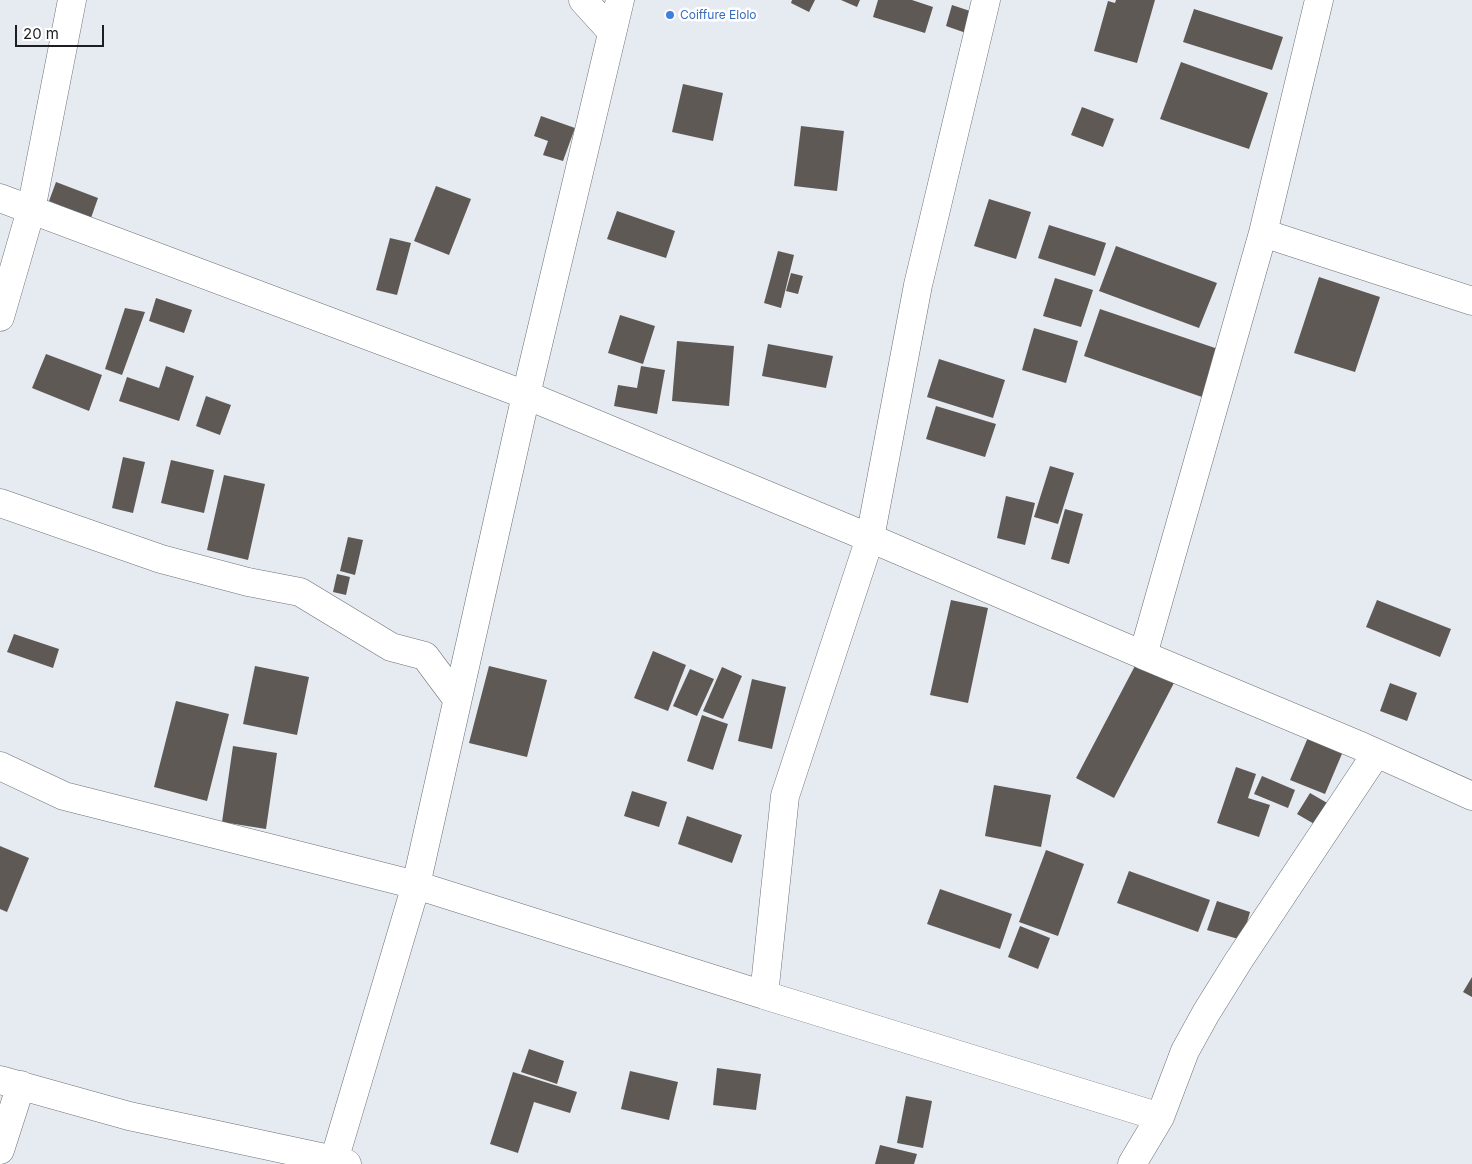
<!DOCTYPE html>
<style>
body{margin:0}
#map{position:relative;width:1472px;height:1164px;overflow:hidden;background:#e6eaf1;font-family:Inter,sans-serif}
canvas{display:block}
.scale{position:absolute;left:15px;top:25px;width:89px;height:22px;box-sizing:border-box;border:2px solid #1d1e21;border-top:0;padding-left:6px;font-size:15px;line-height:18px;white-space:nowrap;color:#1d1e21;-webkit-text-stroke:4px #fff;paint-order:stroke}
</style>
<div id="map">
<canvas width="1472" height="1164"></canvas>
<div class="scale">20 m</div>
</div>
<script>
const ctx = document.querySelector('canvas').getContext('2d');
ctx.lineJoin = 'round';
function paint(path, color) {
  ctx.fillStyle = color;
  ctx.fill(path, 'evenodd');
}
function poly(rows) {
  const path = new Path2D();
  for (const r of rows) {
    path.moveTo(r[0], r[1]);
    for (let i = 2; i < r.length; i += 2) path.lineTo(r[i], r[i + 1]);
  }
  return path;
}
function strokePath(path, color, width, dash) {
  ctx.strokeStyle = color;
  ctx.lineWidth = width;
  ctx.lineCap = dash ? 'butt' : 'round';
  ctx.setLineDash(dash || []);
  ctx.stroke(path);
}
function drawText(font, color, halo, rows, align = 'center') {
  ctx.font = font + ' Inter,sans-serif';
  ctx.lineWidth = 5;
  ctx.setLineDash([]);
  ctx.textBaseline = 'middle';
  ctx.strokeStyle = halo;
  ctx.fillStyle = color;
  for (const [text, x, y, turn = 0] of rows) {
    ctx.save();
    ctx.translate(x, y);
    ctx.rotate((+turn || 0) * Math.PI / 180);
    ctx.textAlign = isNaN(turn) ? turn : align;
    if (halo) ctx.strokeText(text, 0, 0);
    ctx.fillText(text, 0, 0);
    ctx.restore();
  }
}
const building = poly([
 [792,0,815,0,809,12,791,3],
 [841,0,860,0,857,7],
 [878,0,912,0,933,7,925,33,873,17],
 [1116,0,1155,0,1137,63,1094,51,1108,1,1115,3],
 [952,5,973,12,966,33,946,26],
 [1194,9,1283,37,1272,70,1183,42],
 [1181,62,1268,93,1249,149,1160,119],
 [683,84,723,93,713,141,672,132],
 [1082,107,1114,119,1103,147,1071,135],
 [541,116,575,128,563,161,543,155,548,141,534,136],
 [801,126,844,131,837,191,794,186],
 [56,182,98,198,91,218,49,201],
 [436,186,471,199,449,255,414,241],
 [989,199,1031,212,1016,259,974,246],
 [617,211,675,231,666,258,607,239],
 [1049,225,1106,243,1095,276,1038,258],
 [390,238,411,243,397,295,376,290],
 [1116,246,1217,283,1199,328,1099,291],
 [778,251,794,255,781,308,764,303],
 [791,273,803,276,798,294,786,291],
 [1319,277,1380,297,1355,372,1294,353],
 [1055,278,1093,290,1081,327,1043,316],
 [156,298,192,310,184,333,149,321],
 [125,308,145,312,122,375,105,369],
 [1100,309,1218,349,1202,397,1084,356],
 [620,315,655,326,643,364,608,353],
 [1034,328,1078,341,1066,383,1022,370],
 [677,341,734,346,729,406,672,401],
 [768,344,833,356,826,388,762,376],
 [46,354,102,375,89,411,32,388],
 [939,359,1005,380,993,418,927,397],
 [166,366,194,376,179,421,119,401,127,377,159,388],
 [641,366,665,370,657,414,614,406,618,385,637,388],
 [206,396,231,405,220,435,196,426],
 [936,406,996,424,985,457,926,439],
 [123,457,145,462,133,513,112,508],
 [171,460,214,470,204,513,161,503],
 [1050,466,1074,473,1058,524,1034,517],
 [224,475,265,484,248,560,207,550],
 [1006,496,1035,503,1025,545,997,538],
 [1065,509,1083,514,1069,564,1051,559],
 [348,537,363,540,355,575,340,571],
 [337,574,350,577,346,595,333,592],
 [951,600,988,608,968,703,930,695],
 [1377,600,1451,629,1440,657,1366,627],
 [14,634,59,649,53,668,7,652],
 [653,651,686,665,668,711,634,698],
 [1137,662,1175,681,1114,798,1076,778],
 [255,666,309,677,297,735,243,724],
 [489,666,547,680,527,757,469,743],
 [722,667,742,676,723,719,703,711],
 [690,669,714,679,697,716,673,706],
 [752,679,786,687,772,749,738,741],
 [1390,683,1417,693,1407,721,1380,711],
 [176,701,229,714,207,801,154,787],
 [702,715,728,724,713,770,687,761],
 [1309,735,1344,749,1325,794,1290,780],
 [233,746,277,753,266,829,222,822],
 [1236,767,1256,774,1248,798,1270,805,1259,837,1217,823],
 [1262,776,1295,790,1288,808,1254,794],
 [994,785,1051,795,1041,847,985,836],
 [632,791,667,802,659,827,624,816],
 [1310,793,1329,804,1316,825,1297,814],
 [687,816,742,835,732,863,678,844],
 [0,846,29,858,7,912,0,909],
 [1046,850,1084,864,1058,936,1019,922],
 [1129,871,1210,900,1198,932,1117,903],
 [940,889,1012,914,1000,949,927,924],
 [1217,901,1250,912,1242,940,1207,930],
 [1020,926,1050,938,1038,969,1008,957],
 [1472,977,1472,997,1463,992],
 [529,1049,564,1061,557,1084,521,1072],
 [717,1068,761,1074,756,1110,713,1105],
 [630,1071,678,1082,669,1120,621,1109],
 [513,1072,577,1092,570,1113,534,1102,518,1153,490,1144],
 [906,1096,932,1101,923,1148,897,1143],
 [880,1145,917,1154,914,1164,875,1164]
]);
const street = poly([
 [583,0,612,32],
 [1319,0,1263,233,1143,655,1363,747,1472,796],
 [0,198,526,395,870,538,1143,655],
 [1263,233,1472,301],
 [0,317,31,210,72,0],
 [0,503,161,559,248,582,300,592,391,647,425,656,457,699],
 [0,766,64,796,416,885,764,995,785,796,870,538,918,285,986,0],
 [764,995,1160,1117],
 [0,1080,129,1116,334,1160,347,1164],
 [0,1150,21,1085],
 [333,1164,416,885,526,395,620,0],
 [1132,1164,1160,1117,1185,1051,1206,1013,1239,960,1376,754]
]);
const markers = [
 [670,15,5,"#3f7fe0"]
];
const shopNames = [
 ["Coiffure Elolo",680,15]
];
paint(building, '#5e5954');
strokePath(street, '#6d7176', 29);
strokePath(street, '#fff', 28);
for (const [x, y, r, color] of markers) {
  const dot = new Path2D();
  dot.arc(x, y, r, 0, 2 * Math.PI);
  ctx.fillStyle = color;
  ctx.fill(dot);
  strokePath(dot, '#fff', 2);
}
drawText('12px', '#366cbe', '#fff', shopNames, 'left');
</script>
